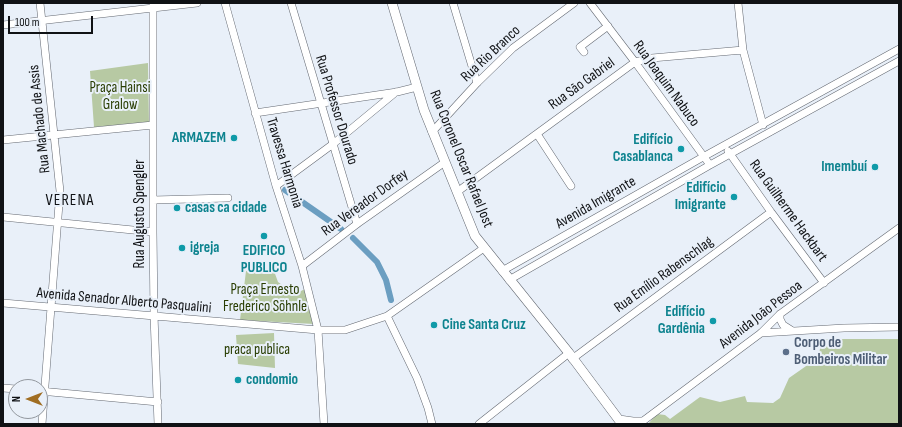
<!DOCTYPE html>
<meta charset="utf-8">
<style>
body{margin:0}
#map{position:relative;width:902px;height:427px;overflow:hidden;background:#e9f0f9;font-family:"Sofia Sans Condensed",sans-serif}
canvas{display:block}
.frame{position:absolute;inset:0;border:4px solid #101215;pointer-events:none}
.north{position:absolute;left:8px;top:379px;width:40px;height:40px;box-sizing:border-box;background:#e9f0f9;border:1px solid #92979e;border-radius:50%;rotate:270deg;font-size:11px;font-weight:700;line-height:16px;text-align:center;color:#101215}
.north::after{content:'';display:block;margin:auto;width:14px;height:18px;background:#a06e23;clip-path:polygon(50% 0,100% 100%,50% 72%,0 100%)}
.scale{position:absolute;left:8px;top:16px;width:85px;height:18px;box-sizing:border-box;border:2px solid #101215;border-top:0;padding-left:5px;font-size:12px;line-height:14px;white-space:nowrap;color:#101215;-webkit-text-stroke:3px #e9f0f9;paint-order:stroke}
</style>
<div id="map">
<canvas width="902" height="427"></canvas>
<div class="frame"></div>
<div class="north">N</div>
<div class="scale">100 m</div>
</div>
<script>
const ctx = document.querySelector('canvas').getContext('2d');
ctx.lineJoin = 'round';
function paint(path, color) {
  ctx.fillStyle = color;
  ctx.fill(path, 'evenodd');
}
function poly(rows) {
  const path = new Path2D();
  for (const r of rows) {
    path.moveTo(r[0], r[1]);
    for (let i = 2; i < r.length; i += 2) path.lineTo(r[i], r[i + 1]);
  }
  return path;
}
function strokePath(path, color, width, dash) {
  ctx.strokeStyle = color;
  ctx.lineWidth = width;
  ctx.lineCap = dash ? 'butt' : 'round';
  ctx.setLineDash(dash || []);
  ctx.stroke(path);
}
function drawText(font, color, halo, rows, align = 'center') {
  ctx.font = font + ' "Sofia Sans Condensed",sans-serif';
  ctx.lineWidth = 4;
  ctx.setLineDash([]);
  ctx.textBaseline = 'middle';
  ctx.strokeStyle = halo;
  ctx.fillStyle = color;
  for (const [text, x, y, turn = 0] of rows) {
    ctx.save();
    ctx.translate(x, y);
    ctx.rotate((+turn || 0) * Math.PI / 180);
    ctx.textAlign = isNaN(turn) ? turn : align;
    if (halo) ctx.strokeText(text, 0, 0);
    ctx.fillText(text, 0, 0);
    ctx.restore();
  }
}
const green = poly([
 [148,63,149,124,94,127,90,71],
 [246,271,274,271,278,282,295,294,305,289,314,324,240,320],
 [274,333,275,368,238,364,236,335],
 [821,339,899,339,899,424,648,424,657,414,665,415,670,419,700,397,720,402,745,396,747,402,773,403,780,398,789,378,819,357]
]);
const canal = poly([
 [285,190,341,229],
 [353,238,377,262,386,280,391,300]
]);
const minor = poly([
 [40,3,60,191,42,424],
 [153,3,153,232,154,315,158,424],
 [225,3,276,186,302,266,318,330,324,424],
 [291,3,357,224],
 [453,3,477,83],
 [590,3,635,62,710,165],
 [738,3,743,50,763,125],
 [3,25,197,3],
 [584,52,580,47,608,26],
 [255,113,397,92,417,87],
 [432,132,477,83,513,48,574,3],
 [537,134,571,186],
 [3,140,153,125],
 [728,151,771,212,824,283],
 [276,186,333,144,396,92],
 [457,192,635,62,652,58,743,50],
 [153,200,228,198],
 [3,217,153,232],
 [302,266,357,224,445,162],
 [502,271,703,157,899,49],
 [509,280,710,165,899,61],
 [3,303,318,330,345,330,387,316,484,248],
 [780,314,780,319,783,325,791,330],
 [387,316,417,378,428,408,432,424],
 [761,333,844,328,899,327],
 [572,359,771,212],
 [3,388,16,389],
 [40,391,158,402],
 [479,424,569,353],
 [639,424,761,333,780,314,899,228]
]);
const major = poly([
 [392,3,424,110,475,236,569,353,622,424],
 [619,420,633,422,641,422]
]);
const markers = [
 [234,138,4,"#0f9aa8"],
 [681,149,4,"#0f9aa8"],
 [875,167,4,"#0f9aa8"],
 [734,197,4,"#0f9aa8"],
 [177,208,4,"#0f9aa8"],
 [264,236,4,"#0f9aa8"],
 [182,248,4,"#0f9aa8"],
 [713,321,4,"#0f9aa8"],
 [434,325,4,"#0f9aa8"],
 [786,352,4,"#5c6f8a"],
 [238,380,4,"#0f9aa8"]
];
const streetNames = [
 ["Rua Rio Branco",491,54,-43],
 ["Rua São Gabriel",582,84,-36],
 ["Rua Joaquim Nabuco",666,84,54],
 ["Rua Professor Dourado",336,110,73],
 ["Rua Machado de Assis",40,119,-96],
 ["Rua Coronel Oscar Rafael Jost",461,159,68],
 ["Travessa Harmonia",284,163,73],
 ["Rua Vereador Dorfey",365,203,-36],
 ["Avenida Imigrante",596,203,-30],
 ["Rua Guilherme Hackbart",788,211,54],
 ["Rua Augusto Spengler",140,214,-90],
 ["Rua Emílio Rabenschlag",664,275,-36],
 ["Avenida Senador Alberto Pasqualini",124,301,5],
 ["Avenida João Pessoa",761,315,-38]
];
const parkNames = [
 ["Praça Hainsi",120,88],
 ["Gralow",120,105],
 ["Praça Ernesto",265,290],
 ["Frederico Söhnle",265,307],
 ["praca publica",257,350]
];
const cultureNames = [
 ["ARMAZEM",226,138],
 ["Edifício",673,140],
 ["Casablanca",673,157],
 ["Imembuí",867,167],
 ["Edifício",726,188],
 ["Imigrante",726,205],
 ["casas ca cidade",185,208,"left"],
 ["igreja",190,248,"left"],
 ["EDIFICO",264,251,"center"],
 ["PUBLICO",264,268,"center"],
 ["Edifício",705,312],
 ["Gardênia",705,329],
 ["Cine Santa Cruz",442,325,"left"],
 ["condomio",246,380,"left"]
];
const serviceNames = [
 ["Corpo de",794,343],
 ["Bombeiros Militar",794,360]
];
const neighbourhoodNames = [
 ["VERENA",70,201]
];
paint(green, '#b7c9a3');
strokePath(canal, '#6b9ec1', 6);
strokePath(minor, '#646972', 8);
strokePath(major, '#646972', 10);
strokePath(minor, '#fff', 7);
strokePath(major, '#fff', 9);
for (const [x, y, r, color] of markers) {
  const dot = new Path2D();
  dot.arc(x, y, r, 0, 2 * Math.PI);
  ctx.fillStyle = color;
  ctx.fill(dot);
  strokePath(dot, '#e9f0f9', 1.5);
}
drawText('15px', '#101215', '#e9f0f9', streetNames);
drawText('15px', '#293d02', '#e9f0f9', parkNames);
drawText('bold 15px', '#0d838f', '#e9f0f9', cultureNames, 'right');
drawText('bold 15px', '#4e5e75', '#e9f0f9', serviceNames, 'left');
ctx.letterSpacing = '1px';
drawText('16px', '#101215', '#e9f0f9', neighbourhoodNames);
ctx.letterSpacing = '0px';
</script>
